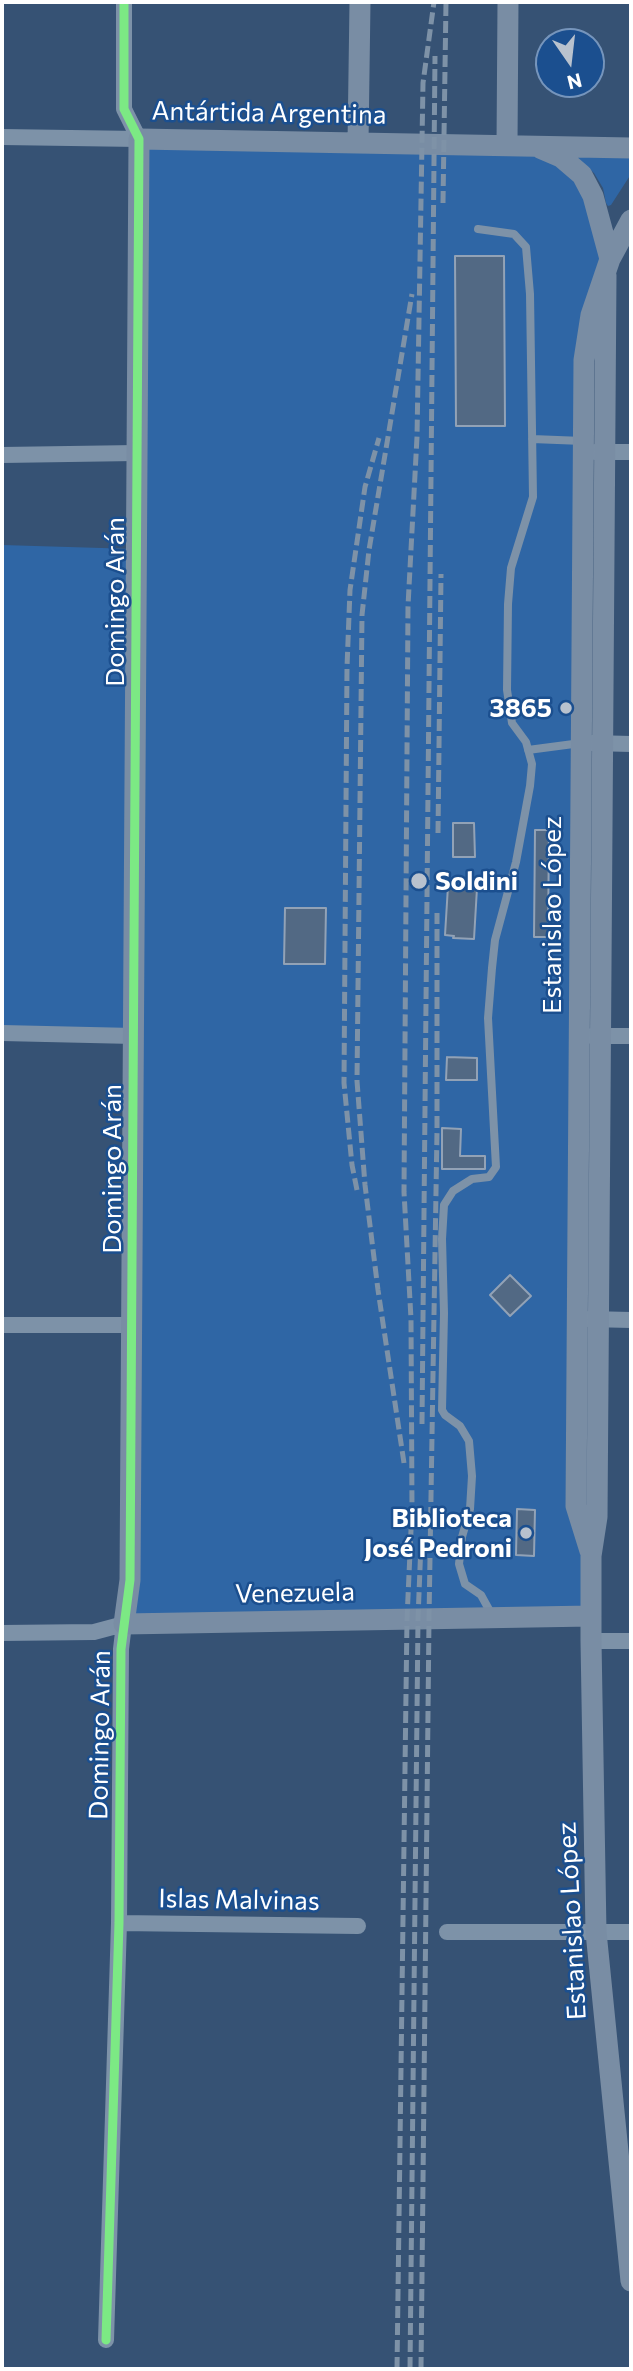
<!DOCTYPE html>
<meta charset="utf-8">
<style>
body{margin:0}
#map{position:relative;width:633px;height:2371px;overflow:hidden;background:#365274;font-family:Commissioner,sans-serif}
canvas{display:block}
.frame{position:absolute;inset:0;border:4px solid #fff;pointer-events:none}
.north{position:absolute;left:535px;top:28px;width:70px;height:70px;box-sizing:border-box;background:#1b4f8f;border:2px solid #7695bc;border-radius:50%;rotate:166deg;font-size:19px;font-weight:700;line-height:28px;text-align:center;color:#fff}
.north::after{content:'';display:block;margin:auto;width:24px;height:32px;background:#b9c2ce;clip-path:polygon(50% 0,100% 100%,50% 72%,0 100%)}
</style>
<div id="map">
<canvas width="633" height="2371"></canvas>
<div class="frame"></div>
<div class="north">N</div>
</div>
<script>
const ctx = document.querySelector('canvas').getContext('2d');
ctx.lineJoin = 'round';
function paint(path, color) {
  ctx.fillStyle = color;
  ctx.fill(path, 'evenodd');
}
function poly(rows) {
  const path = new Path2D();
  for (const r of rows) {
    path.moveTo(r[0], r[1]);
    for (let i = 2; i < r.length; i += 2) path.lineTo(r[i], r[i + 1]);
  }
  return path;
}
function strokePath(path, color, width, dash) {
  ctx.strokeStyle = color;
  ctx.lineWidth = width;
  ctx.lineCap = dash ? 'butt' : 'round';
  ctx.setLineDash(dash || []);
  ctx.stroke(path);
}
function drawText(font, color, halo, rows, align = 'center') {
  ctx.font = font + ' Commissioner,sans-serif';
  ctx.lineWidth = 5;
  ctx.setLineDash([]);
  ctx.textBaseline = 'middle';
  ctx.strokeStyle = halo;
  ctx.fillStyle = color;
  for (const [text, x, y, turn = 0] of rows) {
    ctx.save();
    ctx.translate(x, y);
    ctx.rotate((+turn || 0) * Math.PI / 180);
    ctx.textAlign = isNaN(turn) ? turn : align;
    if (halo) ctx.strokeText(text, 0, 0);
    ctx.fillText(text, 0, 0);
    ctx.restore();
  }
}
const green = poly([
 [139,139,535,145,582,175,610,259,591,315,576,1506,591,1616,124,1624,134,1036,2,1033,2,545,135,549],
 [577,155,631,156,631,174,611,205,608,206,606,203,603,188,594,173,577,158]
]);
const building = poly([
 [455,256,504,256,505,426,456,426,455,256],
 [453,823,474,823,475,857,453,857,453,823],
 [535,830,549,830,548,937,534,937,535,830],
 [448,886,477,888,474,939,453,938,454,936,445,935,448,886],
 [285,908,326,908,325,964,284,964,285,908],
 [447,1057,477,1058,477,1080,446,1080,447,1057],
 [442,1128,461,1129,460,1156,485,1156,485,1169,442,1169,442,1128],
 [510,1275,531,1296,510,1316,490,1295,510,1275],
 [517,1509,535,1510,534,1556,516,1555,517,1509]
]);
const lane = poly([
 [478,229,514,234,526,247,530,294,533,497,511,568,508,604,507,690,512,723,526,742,532,764,530,786,516,862,495,940,492,968,488,1018,496,1167,489,1177,472,1179,453,1191,444,1205,442,1239,444,1313,442,1410,445,1415,460,1426,469,1441,472,1476,470,1509,462,1537,459,1564,465,1584,481,1595,492,1615],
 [532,439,583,441],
 [528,750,581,743]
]);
const street = poly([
 [2,137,139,139,124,109,124,2],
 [595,452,631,452],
 [2,455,136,453],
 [592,743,631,744],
 [2,1033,134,1036],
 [592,1036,631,1036],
 [588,1319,631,1320],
 [2,1325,132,1325],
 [2,1633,94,1632,124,1624,121,1649,119,1923,106,2340],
 [591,1641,631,1641],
 [119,1923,358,1926],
 [447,1932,631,1932]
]);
const secondary = poly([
 [358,143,360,2],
 [507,145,508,2],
 [540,148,561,157,582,175,593,196,610,259],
 [606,275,597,1517,591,1556,591,1641,596,1932,631,2281],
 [590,1551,576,1506,584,360,591,315,610,259,631,220],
 [591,1616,124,1624,130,1580,139,139,631,148]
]);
const rail = poly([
 [443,203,446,2],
 [438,833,441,574],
 [357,1190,352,1165,344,1083,347,667,350,590,365,487,379,438],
 [422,1424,435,56],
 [404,1463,378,1290,365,1185,357,1081,362,615,369,550,412,294],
 [397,2369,407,1619,412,1508,411,1319,404,1192,408,606,417,437,423,83,434,2],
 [410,2369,418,1619,421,1543],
 [421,2369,429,1619,437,1131,437,913]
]);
const cycleway = poly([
 [106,2340,119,1923,121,1649,130,1580,139,139,124,109,124,2]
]);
const markers = [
 [566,708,7,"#b9c2ce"],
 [419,881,9,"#b9c2ce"],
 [526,1533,7,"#b9c2ce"]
];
const streetNames = [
 ["Antártida Argentina",269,113,1],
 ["Domingo Arán",115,602,-90],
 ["Estanislao López",552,915,-90],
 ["Domingo Arán",112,1169,-90],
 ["Venezuela",295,1593,-1],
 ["Domingo Arán",100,1735,-89],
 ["Islas Malvinas",239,1900,1],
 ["Estanislao López",572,1921,-93]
];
const poiNames = [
 ["3865",552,708],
 ["Soldini",435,881,"left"],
 ["Biblioteca",512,1518],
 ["José Pedroni",512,1548]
];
paint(green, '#2f66a5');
paint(building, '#526984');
strokePath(building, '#92a2b6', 2);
strokePath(lane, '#7d92a8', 8);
strokePath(street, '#7d92a8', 16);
strokePath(secondary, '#798da4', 21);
strokePath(rail, '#7e92a7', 5, [12, 5]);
strokePath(cycleway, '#7ce984', 9);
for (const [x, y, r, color] of markers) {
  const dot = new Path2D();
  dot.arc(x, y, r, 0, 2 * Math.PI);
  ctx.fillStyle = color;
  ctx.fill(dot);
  strokePath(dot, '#1b4f8f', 2.5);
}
drawText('26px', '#fff', '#1b4f8f', streetNames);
drawText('bold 26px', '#fff', '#1b4f8f', poiNames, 'right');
</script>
